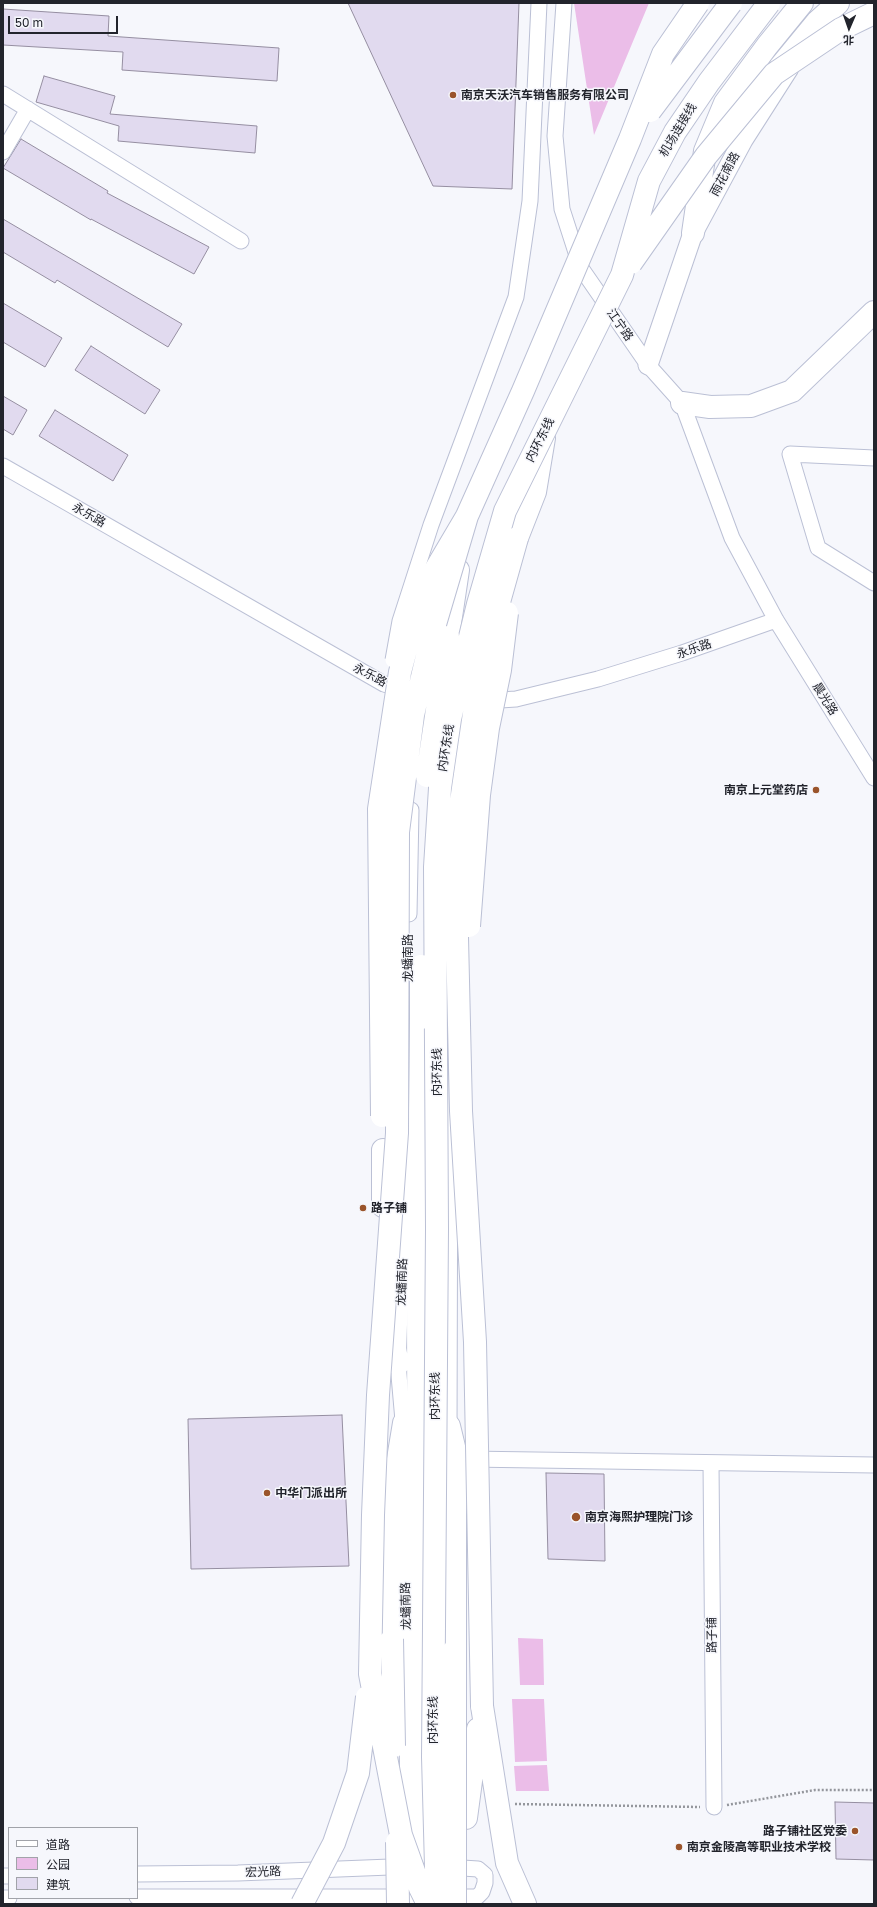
<!DOCTYPE html>
<meta charset="utf-8">
<style>
body{margin:0}
#map{position:relative;width:877px;height:1907px;overflow:hidden;background:#f6f7fc;font-family:"Golos Text","Noto Sans SC",sans-serif}
canvas{display:block}
.frame{position:absolute;inset:0;border:4px solid #22242c;pointer-events:none}
.legend{position:absolute;left:8px;top:1827px;width:130px;height:72px;box-sizing:border-box;background:#f6f7fc;border:1px solid #a1a3a9;margin:0;padding:5px 7px;list-style:none;font-size:12px;color:#22242c}
.legend li{display:flex;align-items:center;gap:8px;height:20px}
.legend b{width:20px;border:1px solid #a1a3a9}
.north{position:absolute;left:829px;top:8px;width:40px;height:40px;-webkit-text-stroke:3px #f6f7fc;paint-order:stroke;rotate:182deg;font-size:11px;font-weight:700;line-height:16px;text-align:center;color:#22242c}
.north::after{content:'';display:block;margin:auto;width:14px;height:18px;background:#22242c;clip-path:polygon(50% 0,100% 100%,50% 72%,0 100%)}
.scale{position:absolute;left:8px;top:16px;width:110px;height:18px;box-sizing:border-box;border:2px solid #22242c;border-top:0;padding-left:5px;font-size:12px;line-height:14px;white-space:nowrap;color:#22242c;-webkit-text-stroke:3px #f6f7fc;paint-order:stroke}
</style>
<div id="map">
<canvas width="877" height="1907"></canvas>
<div class="frame"></div>
<ul class="legend">
<li><b style="height:5px;background:#fff"></b>道路</li>
<li><b style="height:11px;background:#ebbde8"></b>公园</li>
<li><b style="height:11px;background:#e1daef"></b>建筑</li>
</ul>
<div class="north">北</div>
<div class="scale">50 m</div>
</div>
<script>
const ctx = document.querySelector('canvas').getContext('2d');
ctx.lineJoin = 'round';
function paint(path, color) {
  ctx.fillStyle = color;
  ctx.fill(path, 'evenodd');
}
function poly(rows) {
  const path = new Path2D();
  for (const r of rows) {
    path.moveTo(r[0], r[1]);
    for (let i = 2; i < r.length; i += 2) path.lineTo(r[i], r[i + 1]);
  }
  return path;
}
function strokePath(path, color, width, dash) {
  ctx.strokeStyle = color;
  ctx.lineWidth = width;
  ctx.lineCap = dash ? 'butt' : 'round';
  ctx.setLineDash(dash || []);
  ctx.stroke(path);
}
function drawText(font, color, halo, rows, align = 'center') {
  ctx.font = font + ' "Golos Text","Noto Sans SC",sans-serif';
  ctx.lineWidth = 3;
  ctx.setLineDash([]);
  ctx.textBaseline = 'middle';
  ctx.strokeStyle = halo;
  ctx.fillStyle = color;
  for (const [text, x, y, turn = 0] of rows) {
    ctx.save();
    ctx.translate(x, y);
    ctx.rotate((+turn || 0) * Math.PI / 180);
    ctx.textAlign = isNaN(turn) ? turn : align;
    if (halo) ctx.strokeText(text, 0, 0);
    ctx.fillText(text, 0, 0);
    ctx.restore();
  }
}
const green = poly([
 [574,3,649,3,594,135],
 [518,1638,543,1639,544,1685,520,1685],
 [512,1699,544,1699,547,1761,515,1762],
 [547,1765,549,1791,516,1791,514,1766]
]);
const building = poly([
 [348,3,519,3,512,189,433,186,348,3],
 [3,9,109,16,108,36,279,48,277,81,122,70,123,52,3,45,3,9],
 [44,76,115,96,110,114,257,126,255,153,118,141,119,126,36,102,44,76],
 [21,139,108,191,107,193,209,247,194,274,91,219,91,220,3,168,21,139],
 [3,219,182,324,168,347,57,280,55,283,3,252,3,219],
 [3,303,62,338,45,367,3,342,3,303],
 [91,346,160,390,145,414,75,370,91,346],
 [3,396,27,410,13,435,3,429,3,396],
 [55,410,128,455,113,481,39,436,55,410],
 [342,1415,349,1566,191,1569,188,1419,342,1415],
 [546,1473,604,1474,605,1561,548,1559,546,1473],
 [835,1802,874,1803,874,1860,836,1859,835,1802]
]);
const path = poly([
 [515,1804,700,1807],
 [727,1805,815,1790,874,1790]
]);
const minor = poly([
 [564,3,555,136,562,209,581,268,648,365,682,403,732,538,776,620,874,778],
 [3,94,241,241],
 [3,152,28,109],
 [874,458,790,454,818,548,874,583],
 [3,466,384,684,406,691],
 [485,701,516,699,598,679,682,653,776,620],
 [456,765,464,703],
 [409,914,411,810],
 [404,1432,398,1364,407,1126],
 [449,1436,450,1072],
 [468,1459,874,1465],
 [711,1463,714,1807],
 [404,1468,408,1812],
 [137,1874,238,1873,390,1867],
 [3,1876,9,1876],
 [137,1897,477,1897,482,1892,485,1883,485,1875,478,1869,447,1867],
 [3,1898,9,1898]
]);
const major = poly([
 [648,365,693,233,743,140,789,68]
]);
const highway = poly([
 [780,67,817,22,838,3],
 [693,233,705,151,725,103,767,46,802,3],
 [682,403,710,407,751,406,792,391,874,312],
 [517,538,535,492,544,438],
 [448,637,458,570],
 [383,1150,383,1206],
 [387,1308,398,1364],
 [449,1426,457,1459,455,1515,455,1649],
 [392,1639,393,1489,404,1423],
 [482,1706,507,1863,525,1904],
 [466,1818,478,1729],
 [418,1855,419,1699,418,1298,421,1018]
]);
const minorBridge = poly([
 [393,660,400,621,431,525,516,297,530,201,539,3]
]);
const highwayBridge = poly([
 [650,111,731,3],
 [631,263,706,156,774,74,841,29,874,13],
 [427,776,448,637],
 [469,926,479,795,488,728,500,670,507,613],
 [421,1018,421,966],
 [382,1116,379,809,400,672,421,594,467,516,523,391,630,139,663,54,698,3],
 [392,1639,394,1746],
 [455,1649,455,1904],
 [482,1706,475,1342,461,1111,456,894,458,822,481,666,517,538],
 [397,1842,398,1904],
 [302,1904,334,1843,358,1773,367,1697],
 [428,1904,420,1888,401,1835,370,1674,373,1515,378,1395,397,1133,398,832,413,715,433,631,467,516],
 [437,1904,433,1757,437,1229,435,867,440,788,450,719,478,604,505,511,622,275,649,181,675,132,709,82,769,3]
]);
const markers = [
 [453,95,4,"#9a542b"],
 [816,790,4,"#9a542b"],
 [363,1208,4,"#9a542b"],
 [267,1493,4,"#9a542b"],
 [576,1517,5,"#9a542b"],
 [855,1831,4,"#9a542b"],
 [679,1847,4,"#9a542b"]
];
const poiNames = [
 ["南京天沃汽车销售服务有限公司",461,95],
 ["南京上元堂药店",808,790,"right"],
 ["路子铺",371,1208],
 ["中华门派出所",275,1493],
 ["南京海熙护理院门诊",585,1517],
 ["路子铺社区党委",847,1831,"right"],
 ["南京金陵高等职业技术学校",687,1847]
];
const streetNames = [
 ["机场连接线",678,130,-59],
 ["雨花南路",725,174,-62],
 ["江宁路",620,325,55],
 ["内环东线",540,440,-63],
 ["永乐路",89,515,30],
 ["永乐路",694,649,-19],
 ["永乐路",370,675,28],
 ["晨光路",825,699,58],
 ["内环东线",446,748,-81],
 ["龙蟠南路",408,958,-90],
 ["内环东线",437,1072,-90],
 ["龙蟠南路",402,1282,-88],
 ["内环东线",435,1396,-90],
 ["龙蟠南路",406,1606,-91],
 ["路子铺",712,1635,-91],
 ["内环东线",433,1720,-90],
 ["宏光路",263,1872,-2]
];
paint(green, '#ebbde8');
paint(building, '#e1daef');
strokePath(building, '#958ea1', 1);
strokePath(minor, '#bbc0d5', 17);
strokePath(major, '#bbc0d5', 21);
strokePath(highway, '#bbc0d5', 24);
strokePath(path, '#94969c', 2.5, [2, 2]);
strokePath(minor, '#fff', 15);
strokePath(major, '#fff', 19);
strokePath(highway, '#fff', 22);
strokePath(minorBridge, '#bbc0d5', 17, []);
strokePath(highwayBridge, '#bbc0d5', 24, []);
strokePath(minorBridge, '#fff', 15);
strokePath(highwayBridge, '#fff', 22);
for (const [x, y, r, color] of markers) {
  const dot = new Path2D();
  dot.arc(x, y, r, 0, 2 * Math.PI);
  ctx.fillStyle = color;
  ctx.fill(dot);
  strokePath(dot, '#f6f7fc', 1.5);
}
drawText('bold 12px', '#22242c', '#f6f7fc', poiNames, 'left');
drawText('12px', '#22242c', '#f6f7fc', streetNames);
</script>
